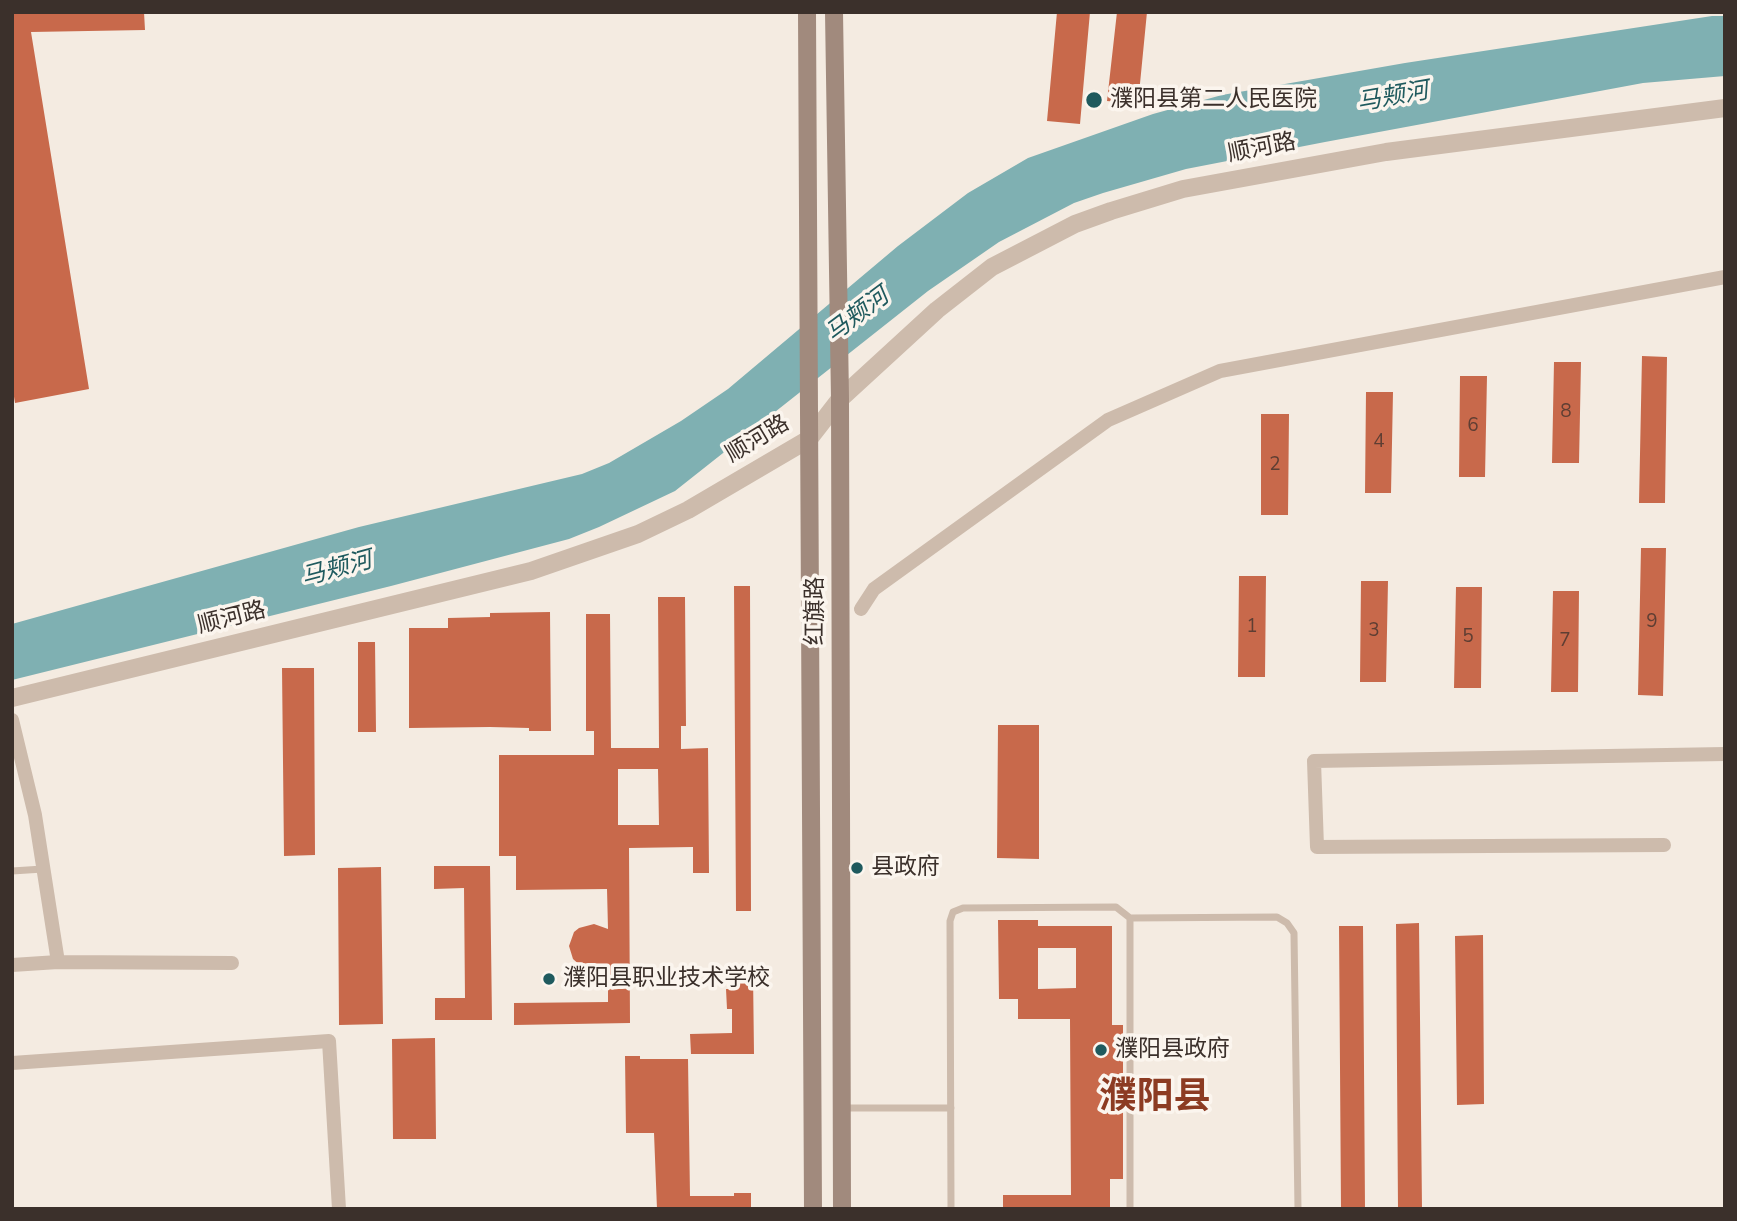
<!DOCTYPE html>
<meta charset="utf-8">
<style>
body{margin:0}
#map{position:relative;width:1737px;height:1221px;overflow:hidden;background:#f4ebe1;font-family:"Nunito Sans",sans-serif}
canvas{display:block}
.frame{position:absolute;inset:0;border:14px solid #3b302b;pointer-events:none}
</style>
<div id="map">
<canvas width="1737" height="1221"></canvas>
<div class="frame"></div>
</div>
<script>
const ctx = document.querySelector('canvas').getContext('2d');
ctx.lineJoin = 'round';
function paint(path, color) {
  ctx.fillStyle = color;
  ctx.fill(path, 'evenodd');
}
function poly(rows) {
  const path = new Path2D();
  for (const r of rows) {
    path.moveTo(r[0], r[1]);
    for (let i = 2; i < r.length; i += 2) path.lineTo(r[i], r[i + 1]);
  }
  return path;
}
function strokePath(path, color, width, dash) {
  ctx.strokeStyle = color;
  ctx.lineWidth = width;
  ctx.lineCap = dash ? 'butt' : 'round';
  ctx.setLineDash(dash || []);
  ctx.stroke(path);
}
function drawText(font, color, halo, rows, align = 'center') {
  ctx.font = font + ' "Nunito Sans","Noto Sans SC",sans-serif';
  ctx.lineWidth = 7;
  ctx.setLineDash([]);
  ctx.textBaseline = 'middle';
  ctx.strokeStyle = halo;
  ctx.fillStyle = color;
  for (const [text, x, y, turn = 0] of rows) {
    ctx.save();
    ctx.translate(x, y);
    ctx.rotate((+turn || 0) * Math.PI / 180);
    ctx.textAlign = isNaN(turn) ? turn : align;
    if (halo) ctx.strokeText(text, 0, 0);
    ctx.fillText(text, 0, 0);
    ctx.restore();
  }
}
const water = poly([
 [1712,16,1725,16,1725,76,1643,83,1325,142,1186,169,1103,193,1074,203,999,242,928,291,675,491,599,527,569,539,391,586,12,680,12,624,359,527,582,474,609,463,681,421,728,389,898,246,968,193,1028,158,1153,114,1222,95,1405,63]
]);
const building = poly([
 [12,12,144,12,145,30,31,32,89,389,15,403,12,384],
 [1057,12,1090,12,1080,124,1047,121],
 [1117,12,1147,12,1138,104,1107,101],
 [1642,356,1667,357,1665,503,1639,503],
 [1554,362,1581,362,1579,463,1552,463],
 [1460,376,1487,376,1485,477,1459,477],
 [1366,392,1393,392,1391,493,1365,493],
 [1261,414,1289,414,1288,515,1261,515],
 [1641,548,1666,548,1663,696,1638,695],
 [1239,576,1266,576,1265,677,1238,677],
 [1361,581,1388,581,1386,682,1360,682],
 [734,586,750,586,751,911,736,911],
 [1456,587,1482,587,1481,688,1454,688],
 [1553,591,1579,591,1578,692,1551,692],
 [658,597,685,597,686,726,681,726,681,749,708,748,709,873,693,873,693,847,629,848,630,1023,514,1025,514,1003,608,1002,608,964,595,969,582,967,573,959,569,946,574,932,579,928,594,924,608,929,607,889,516,890,516,856,499,856,499,755,594,755,594,731,586,731,586,614,610,614,611,748,659,748],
 [618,769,658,769,659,825,618,825],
 [550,612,551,731,529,731,529,728,490,727,409,728,409,628,448,628,448,618,490,617,490,613],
 [358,642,375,642,376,732,358,732],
 [282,668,314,668,315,855,284,856],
 [998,725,1039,725,1039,859,997,858],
 [434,866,490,866,492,1020,435,1020,435,998,465,998,464,888,434,889],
 [381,867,383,1024,339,1025,338,868],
 [998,920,1038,920,1038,926,1112,926,1112,1025,1123,1025,1123,1179,1110,1179,1110,1209,1003,1209,1003,1195,1071,1195,1070,1019,1018,1019,1018,999,999,999],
 [1038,948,1076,948,1076,988,1038,989],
 [1419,923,1422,1209,1398,1209,1396,924],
 [1339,926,1363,926,1365,1209,1341,1209],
 [1483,935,1484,1104,1457,1105,1455,936],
 [731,973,753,973,754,1054,691,1054,690,1034,732,1033,732,1009,727,1009,726,989,731,989],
 [435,1038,436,1139,393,1139,392,1039],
 [625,1056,640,1056,640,1059,688,1059,690,1196,734,1196,734,1193,751,1193,751,1209,657,1209,654,1133,626,1133]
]);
const service = poly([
 [12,871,43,869],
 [843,1108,951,1108],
 [951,1209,950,921,953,912,963,908,1116,907,1130,918,1277,917,1287,923,1294,933,1298,1209],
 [1130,1209,1130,918]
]);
const minor = poly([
 [861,609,874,589,1108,420,1220,371,1725,277],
 [12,720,35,815,58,962],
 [1664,845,1317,847,1314,761,1725,754],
 [12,965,58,962,232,963],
 [12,1063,329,1041,339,1209]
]);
const tertiary = poly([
 [12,698,531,571,638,534,688,510,809,439,840,399,937,310,992,267,1075,224,1111,211,1183,189,1386,152,1725,108]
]);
const secondary = poly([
 [807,12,813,1209],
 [834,12,840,399,842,1209]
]);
const markers = [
 [1094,100,9,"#1f5a5e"],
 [857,868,7,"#1f5a5e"],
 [549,979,7,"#1f5a5e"],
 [1101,1050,7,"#1f5a5e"]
];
const numberNames = [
 ["8",1566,412],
 ["6",1473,426],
 ["4",1379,442],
 ["2",1275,465],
 ["9",1652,622],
 ["1",1252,627],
 ["3",1374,631],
 ["5",1468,637],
 ["7",1565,641]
];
const poiNames = [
 ["濮阳县第二人民医院",1110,100],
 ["县政府",871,868],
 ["濮阳县职业技术学校",563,979],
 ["濮阳县政府",1115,1050]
];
const streetNames = [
 ["顺河路",1262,149,-11],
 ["顺河路",758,440,-31],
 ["红旗路",816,611,-90],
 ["顺河路",232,619,-14]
];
const waterNames = [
 ["马颊河",1393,98,-10],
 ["马颊河",858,316,-37],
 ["马颊河",337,570,-15]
];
const townNames = [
 ["濮阳县",1155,1099]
];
paint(water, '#7fb0b2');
paint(building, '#c8694b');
strokePath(service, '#cdbbac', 7);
strokePath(minor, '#cdbbac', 14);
strokePath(tertiary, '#cdbbac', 18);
strokePath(secondary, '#a18a7d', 18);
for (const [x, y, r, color] of markers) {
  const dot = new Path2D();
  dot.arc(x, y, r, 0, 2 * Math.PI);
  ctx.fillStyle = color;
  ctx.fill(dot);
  strokePath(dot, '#fbf5ee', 2.5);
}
drawText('19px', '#5e3e33', null, numberNames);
drawText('23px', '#3b302b', '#fbf5ee', poiNames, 'left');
drawText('23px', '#3b302b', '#fbf5ee', streetNames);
drawText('italic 24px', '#1f5a5e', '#fbf5ee', waterNames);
drawText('bold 37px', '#8c3b22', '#fbf5ee', townNames);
</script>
